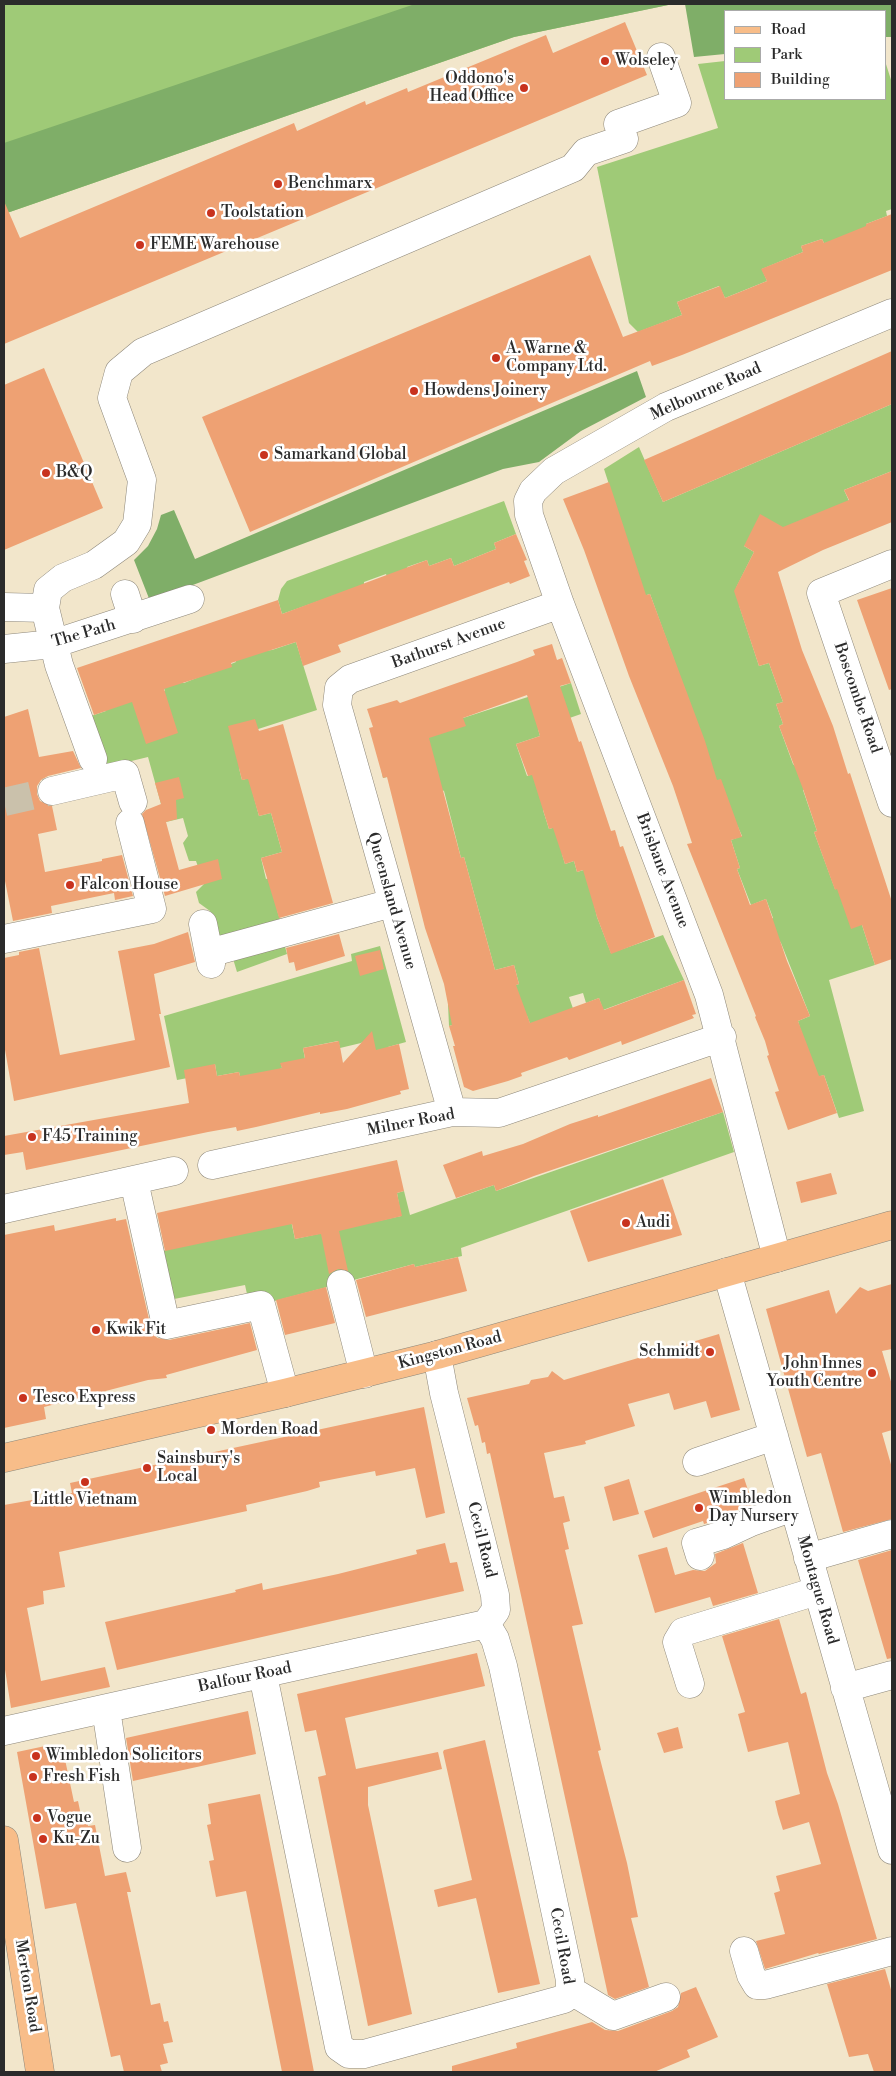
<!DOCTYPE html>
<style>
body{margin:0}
#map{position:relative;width:896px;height:2076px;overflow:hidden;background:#f2e6cb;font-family:"Libre Bodoni",serif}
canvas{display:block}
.frame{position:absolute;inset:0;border:5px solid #2b2b2b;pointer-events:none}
.legend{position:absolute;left:724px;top:10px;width:162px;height:90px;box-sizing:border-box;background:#fff;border:1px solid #aaa;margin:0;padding:6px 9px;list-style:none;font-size:15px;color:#2b2b2b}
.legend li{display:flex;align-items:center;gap:10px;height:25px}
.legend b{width:25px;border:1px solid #aaa}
</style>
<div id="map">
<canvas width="896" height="2076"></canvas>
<div class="frame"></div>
<ul class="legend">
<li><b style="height:6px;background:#f8bd89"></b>Road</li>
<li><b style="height:14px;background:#9fca77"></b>Park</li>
<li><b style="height:14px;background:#eea173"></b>Building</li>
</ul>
</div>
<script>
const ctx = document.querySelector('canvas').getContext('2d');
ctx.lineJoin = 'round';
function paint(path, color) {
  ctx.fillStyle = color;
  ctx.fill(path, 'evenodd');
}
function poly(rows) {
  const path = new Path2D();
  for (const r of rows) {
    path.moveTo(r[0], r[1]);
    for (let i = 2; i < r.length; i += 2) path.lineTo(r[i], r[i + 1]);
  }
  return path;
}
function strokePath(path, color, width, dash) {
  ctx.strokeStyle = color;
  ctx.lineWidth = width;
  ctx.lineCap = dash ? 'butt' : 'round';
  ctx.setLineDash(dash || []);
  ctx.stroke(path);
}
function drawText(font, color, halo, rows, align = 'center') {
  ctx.font = font + ' "Libre Bodoni",serif';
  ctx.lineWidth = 5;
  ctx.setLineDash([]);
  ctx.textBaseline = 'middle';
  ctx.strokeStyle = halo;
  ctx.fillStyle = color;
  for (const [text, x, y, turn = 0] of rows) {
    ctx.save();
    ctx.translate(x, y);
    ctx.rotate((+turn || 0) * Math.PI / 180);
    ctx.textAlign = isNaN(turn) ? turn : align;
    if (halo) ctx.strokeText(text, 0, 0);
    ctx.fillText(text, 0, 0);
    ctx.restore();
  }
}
const green = poly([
 [4,4,673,4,514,37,4,214],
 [725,61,725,99,885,99,885,61,892,83,892,209,886,211,887,216,866,224,871,240,824,243,822,239,801,246,803,252,762,269,767,281,725,298,719,286,677,302,682,315,638,332,629,323,597,167,718,128,698,64],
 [892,404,892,471,844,490,849,501,744,546,754,552,736,588,753,598,739,605,759,666,769,663,783,702,776,704,783,724,779,726,793,764,813,786,803,790,817,831,814,832,835,889,838,888,862,925,875,965,829,980,864,1111,839,1118,824,1075,814,1078,798,1021,810,1016,781,943,767,921,773,918,766,899,751,905,737,869,740,868,731,840,742,836,738,827,707,783,695,718,650,594,637,598,637,571,604,469,639,447,663,502],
 [504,501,516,534,494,543,496,549,454,566,451,558,429,566,427,560,407,567,412,580,391,588,386,574,364,582,364,585,282,614,278,600,281,589,287,581],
 [296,642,317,710,249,732,239,768,242,780,261,775,251,786,259,816,271,813,282,852,261,858,266,879,289,872,277,910,282,926,223,943,216,931,210,911,199,903,196,892,204,884,196,861,189,861,183,843,188,836,183,818,166,822,148,757,90,771,85,718,106,711,101,693,147,697,165,691,162,683,184,683,236,662,234,654,272,650],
 [571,683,581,714,538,729,540,736,516,744,527,776,550,769,543,810,549,829,562,825,562,854,565,864,574,861,577,872,590,868,592,895,597,917,611,953,663,935,684,980,603,1010,599,998,586,1003,583,993,569,997,577,1020,535,1036,527,1016,510,1022,468,1020,449,1026,448,1004,519,984,514,965,495,970,464,857,461,858,444,791,407,772,383,778,380,763,463,718],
 [283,939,287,954,237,972,231,952],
 [380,946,406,1042,388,1047,390,1057,378,1060,369,1039,361,1043,340,1048,338,1041,303,1048,305,1059,281,1064,282,1068,243,1088,239,1072,217,1076,215,1064,198,1076,177,1080,164,1016,352,961,351,954],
 [723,1112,734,1152,461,1248,462,1256,415,1267,414,1264,267,1303,249,1303,245,1285,164,1301,159,1252,290,1216,295,1239,401,1216,397,1193,404,1191,410,1215,494,1185,496,1191]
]);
const forest = poly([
 [415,4,673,4,514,37,4,214,4,143],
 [685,4,892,4,892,37,885,37,885,11,725,11,725,54,694,57],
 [637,371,646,397,581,431,539,462,503,469,150,601,134,560,148,546,157,529,161,515,174,510,195,559]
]);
const building = poly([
 [625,22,647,75,4,344,4,201,20,238,294,123,297,131,365,101,366,105,407,88,408,92,546,35,553,53],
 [892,214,892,270,682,355,652,366,650,361,250,532,202,417,590,255,623,337,682,315,677,302,720,286,725,298,745,290,767,281,761,269,803,252,801,246,822,239,824,243,866,226,866,224],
 [892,351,892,404,663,502,644,460],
 [44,368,103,508,4,550,4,385],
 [892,471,892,522,823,550,778,572,802,650,833,726,848,774,850,773,892,902,892,959,875,965,862,925,851,929,837,889,835,890,814,832,817,831,803,789,779,726,783,724,776,704,783,702,769,663,759,666,734,591,754,552,744,546,760,514,783,527,849,500,844,490],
 [609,482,646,595,650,594,705,741,717,780,721,779,742,837,731,840,740,868,737,869,750,905,766,899,787,961,810,1016,798,1021,819,1076,824,1075,837,1113,788,1130,775,1092,779,1091,767,1056,769,1055,765,1041,755,1017,756,1016,687,844,692,843,673,786,629,676,584,550,563,499],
 [516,534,527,560,524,561,530,576,510,584,509,582,338,645,341,652,303,666,296,642,231,663,232,667,164,689,178,733,146,744,132,702,94,715,77,668,278,600,282,614,427,560,429,566,451,558,454,566,496,549,494,543],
 [892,588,892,689,889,690,857,600],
 [552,644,557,660,562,658,571,683,560,686,579,742,581,741,611,831,615,830,620,847,623,846,655,937,611,954,597,917,583,870,577,872,574,861,565,864,553,828,549,829,532,775,528,776,516,744,540,736,527,695,463,718,466,726,429,738,461,858,464,857,495,970,514,965,519,984,516,985,530,1023,599,998,604,1010,684,980,696,1014,692,1015,694,1018,622,1045,621,1041,569,1060,567,1057,521,1073,522,1076,508,1081,473,1091,464,1087,453,1046,455,1046,449,1026,452,1025,444,984,425,928,387,777,383,778,369,728,373,727,367,709,397,700,400,703,517,662,535,655,533,650],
 [28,709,39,757,73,751,81,768,48,776,41,780,37,786,37,794,40,801,52,806,57,830,38,834,45,872,102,861,102,859,122,855,133,896,115,900,114,893,51,906,52,913,13,921,4,876,4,717],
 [255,719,259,731,283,724,333,903,279,918,261,858,282,852,271,813,259,816,248,779,242,780,228,726],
 [179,777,184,798,176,800,177,819,166,822,179,870,218,859,222,879,165,896,142,814,146,810,161,804,155,783],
 [188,932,195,962,154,974,161,1014,159,1014,170,1067,14,1101,4,1044,4,958,19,955,19,952,39,948,60,1055,135,1040,118,951,154,944],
 [339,934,345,956,296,971,294,962,289,963,286,948],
 [380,950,384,969,360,976,355,956],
 [372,1031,376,1050,399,1044,409,1089,400,1091,401,1094,347,1109,320,1114,320,1112,256,1127,237,1131,236,1127,208,1132,26,1170,23,1152,4,1155,4,1136,189,1103,184,1070,215,1064,217,1076,239,1072,240,1076,282,1068,280,1063,305,1058,303,1048,339,1041,343,1063],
 [711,1078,723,1112,534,1176,496,1191,494,1185,456,1198,443,1165,482,1151,483,1156,523,1144,570,1124,598,1115,598,1117],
 [397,1160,404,1191,397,1193,402,1216,339,1231,348,1271,338,1269,329,1274,321,1234,295,1239,292,1224,165,1251,157,1213],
 [831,1173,837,1194,801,1203,796,1182],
 [663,1179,682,1235,588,1262,570,1211],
 [116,1218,116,1221,126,1219,151,1328,157,1338,169,1340,250,1323,257,1350,166,1375,167,1378,148,1380,44,1407,46,1419,4,1428,4,1235,54,1225,55,1231],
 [458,1257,467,1291,366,1317,356,1280,414,1264,415,1267],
 [892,1284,892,1349,882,1351,892,1385,892,1430,882,1433,892,1468,892,1519,843,1532,821,1453,807,1457,766,1309,829,1290,836,1314,860,1287,868,1291],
 [326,1287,335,1323,285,1335,276,1300],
 [719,1334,740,1410,711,1418,706,1401,674,1410,669,1393,628,1404,635,1426,585,1441,586,1444,544,1453,554,1498,564,1496,570,1521,563,1523,569,1549,565,1550,583,1624,572,1626,601,1750,598,1751,627,1863,638,1917,631,1918,649,1987,615,1999,608,1995,490,1453,487,1454,485,1442,482,1443,478,1425,475,1426,467,1398,529,1384,531,1380,548,1377,552,1371,564,1380],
 [424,1407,445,1513,426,1518,415,1468,376,1476,375,1471,319,1482,320,1487,307,1491,246,1505,247,1511,59,1552,65,1587,43,1591,44,1604,27,1608,41,1681,105,1667,110,1687,11,1708,4,1663,4,1505,72,1493,70,1483],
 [744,1478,753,1505,734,1511,717,1520,704,1524,703,1521,653,1538,644,1511],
 [629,1479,639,1514,613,1521,604,1487],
 [445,1543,450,1563,457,1562,464,1591,117,1670,105,1622,236,1592,235,1590,262,1583,263,1590,338,1574,417,1554,416,1550],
 [743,1543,758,1593,713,1606,710,1597,655,1613,638,1555,667,1547,675,1575,693,1570,705,1571,716,1563,715,1554],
 [892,1550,892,1658,887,1659,858,1560],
 [779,1619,801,1694,806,1692,827,1773,838,1804,877,1939,819,1954,818,1953,765,1969,756,1941,785,1934,774,1893,780,1891,776,1876,821,1864,809,1822,783,1830,778,1814,775,1801,800,1794,788,1742,748,1752,738,1714,745,1712,722,1636],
 [477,1653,485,1686,345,1718,356,1769,438,1752,442,1769,368,1787,368,1805,412,2014,368,2026,318,1777,326,1775,316,1730,305,1732,297,1694],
 [248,1711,256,1754,133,1781,126,1738],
 [678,1727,683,1748,664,1753,657,1733],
 [485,1740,540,1984,498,1993,476,1898,438,1907,434,1890,472,1880,443,1752,444,1750],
 [50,1745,51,1752,63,1750,74,1802,78,1801,82,1820,87,1820,88,1826,95,1825,105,1876,126,1872,131,1892,127,1892,151,2005,160,2003,164,2022,168,2021,173,2042,163,2044,168,2063,160,2065,162,2072,124,2072,120,2055,111,2057,76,1903,45,1909,17,1752],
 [260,1794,283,1910,314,2072,282,2072,246,1891,216,1897,209,1861,214,1860,207,1825,211,1824,208,1804],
 [885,1969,892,1993,892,2072,874,2072,868,2054,849,2057,827,1984],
 [696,1987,718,2037,687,2050,690,2057,654,2072,452,2072,452,2066,517,2048,516,2043,592,2022,605,2030,618,2031,672,2011,678,2007,681,1993]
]);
const minorTunnel = poly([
 [4,802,52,791]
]);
const minor = poly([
 [892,564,821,593,892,803],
 [125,594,133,619],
 [4,607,45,608],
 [4,649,53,644,190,599],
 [93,759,59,665,45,608,48,590,63,578,94,565,126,542,137,524,142,480,112,398,119,372,143,352,573,168,586,152,624,139,618,124,677,103,661,57],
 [52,791,125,774,133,802],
 [203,924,211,964],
 [4,939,152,909,130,823],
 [209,953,392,903],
 [452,1112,337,705,339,688,350,679,560,604],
 [212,1165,452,1112,499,1113,722,1037],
 [134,1181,166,1325,261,1305,285,1393],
 [4,1209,174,1171],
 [777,1258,709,995,560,604,529,515,528,501,533,491,554,471,666,407,892,313],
 [727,1272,892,1850],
 [341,1284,364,1374],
 [437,1355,444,1393,495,1595,496,1610,486,1624],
 [697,1462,774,1436],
 [700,1556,696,1543,723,1535,751,1522,793,1507],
 [808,1558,892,1534],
 [263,1675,339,2047,349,2054,364,2054,564,1999,570,1990,570,1980,503,1666,495,1639,486,1624],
 [690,1684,677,1642,683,1632,817,1591],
 [845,1688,892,1675],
 [106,1709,127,1848],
 [4,1731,486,1624],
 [744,1951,751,1975,757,1985,765,1985,892,1951],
 [570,1990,613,2016,666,1997]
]);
const major = poly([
 [4,1458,285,1393,437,1355,892,1225],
 [4,1840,40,2072]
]);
const markers = [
 [605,61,5,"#c8321e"],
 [524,88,5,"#c8321e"],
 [278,184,5,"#c8321e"],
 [211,213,5,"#c8321e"],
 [140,245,5,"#c8321e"],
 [496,358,5,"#c8321e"],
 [414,391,5,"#c8321e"],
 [264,455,5,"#c8321e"],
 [46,473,5,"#c8321e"],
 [70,885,5,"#c8321e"],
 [32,1137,5,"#c8321e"],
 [626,1223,5,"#c8321e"],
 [96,1330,5,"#c8321e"],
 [710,1352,5,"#c8321e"],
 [872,1373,5,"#c8321e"],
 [23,1398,5,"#c8321e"],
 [211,1430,5,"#c8321e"],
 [147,1468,5,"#c8321e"],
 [85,1482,5,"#c8321e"],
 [699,1508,5,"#c8321e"],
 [36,1756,5,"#c8321e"],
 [33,1777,5,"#c8321e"],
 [37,1818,5,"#c8321e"],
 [43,1839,5,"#c8321e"]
];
const poiNames = [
 ["Wolseley",615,61],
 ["Oddono's",514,79,"right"],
 ["Head Office",514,97,"right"],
 ["Benchmarx",288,184],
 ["Toolstation",221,213],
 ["FEME Warehouse",150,245],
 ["A. Warne &",506,349],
 ["Company Ltd.",506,367],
 ["Howdens Joinery",424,391],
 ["Samarkand Global",274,455],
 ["B&Q",56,473],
 ["Falcon House",80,885],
 ["F45 Training",42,1137],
 ["Audi",636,1223],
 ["Kwik Fit",106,1330],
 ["Schmidt",700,1352,"right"],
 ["John Innes",862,1364,"right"],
 ["Youth Centre",862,1382,"right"],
 ["Tesco Express",33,1398],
 ["Morden Road",221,1430],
 ["Sainsbury's",157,1459],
 ["Local",157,1477],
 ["Wimbledon",709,1499],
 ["Day Nursery",709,1517],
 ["Little Vietnam",85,1500,"center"],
 ["Wimbledon Solicitors",46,1756],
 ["Fresh Fish",43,1777],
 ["Vogue",47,1818],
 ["Ku-Zu",53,1839]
];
const streetNames = [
 ["Melbourne Road",706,392,-24],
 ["The Path",84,634,-16],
 ["Bathurst Avenue",449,644,-20],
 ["Boscombe Road",857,698,71],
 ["Brisbane Avenue",662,871,69],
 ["Queensland Avenue",391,901,74],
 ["Milner Road",411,1123,-11],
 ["Kingston Road",450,1351,-15],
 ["Cecil Road",481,1540,76],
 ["Montague Road",817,1590,74],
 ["Balfour Road",245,1678,-12],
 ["Cecil Road",561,1946,80],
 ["Merton Road",27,1986,81]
];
paint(green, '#9fca77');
paint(forest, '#7fae68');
paint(building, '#eea173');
strokePath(minorTunnel, '#cac1ab', 28, [28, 14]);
strokePath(minor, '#8e887b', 29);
strokePath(major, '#8e887b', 29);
strokePath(minor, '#fff', 28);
strokePath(major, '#f8bd89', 28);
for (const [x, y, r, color] of markers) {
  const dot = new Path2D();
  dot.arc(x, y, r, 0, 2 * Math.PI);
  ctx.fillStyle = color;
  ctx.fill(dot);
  strokePath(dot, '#fff', 2);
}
drawText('16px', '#2b2b2b', '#fff', poiNames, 'left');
drawText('16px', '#2b2b2b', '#fff', streetNames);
</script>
